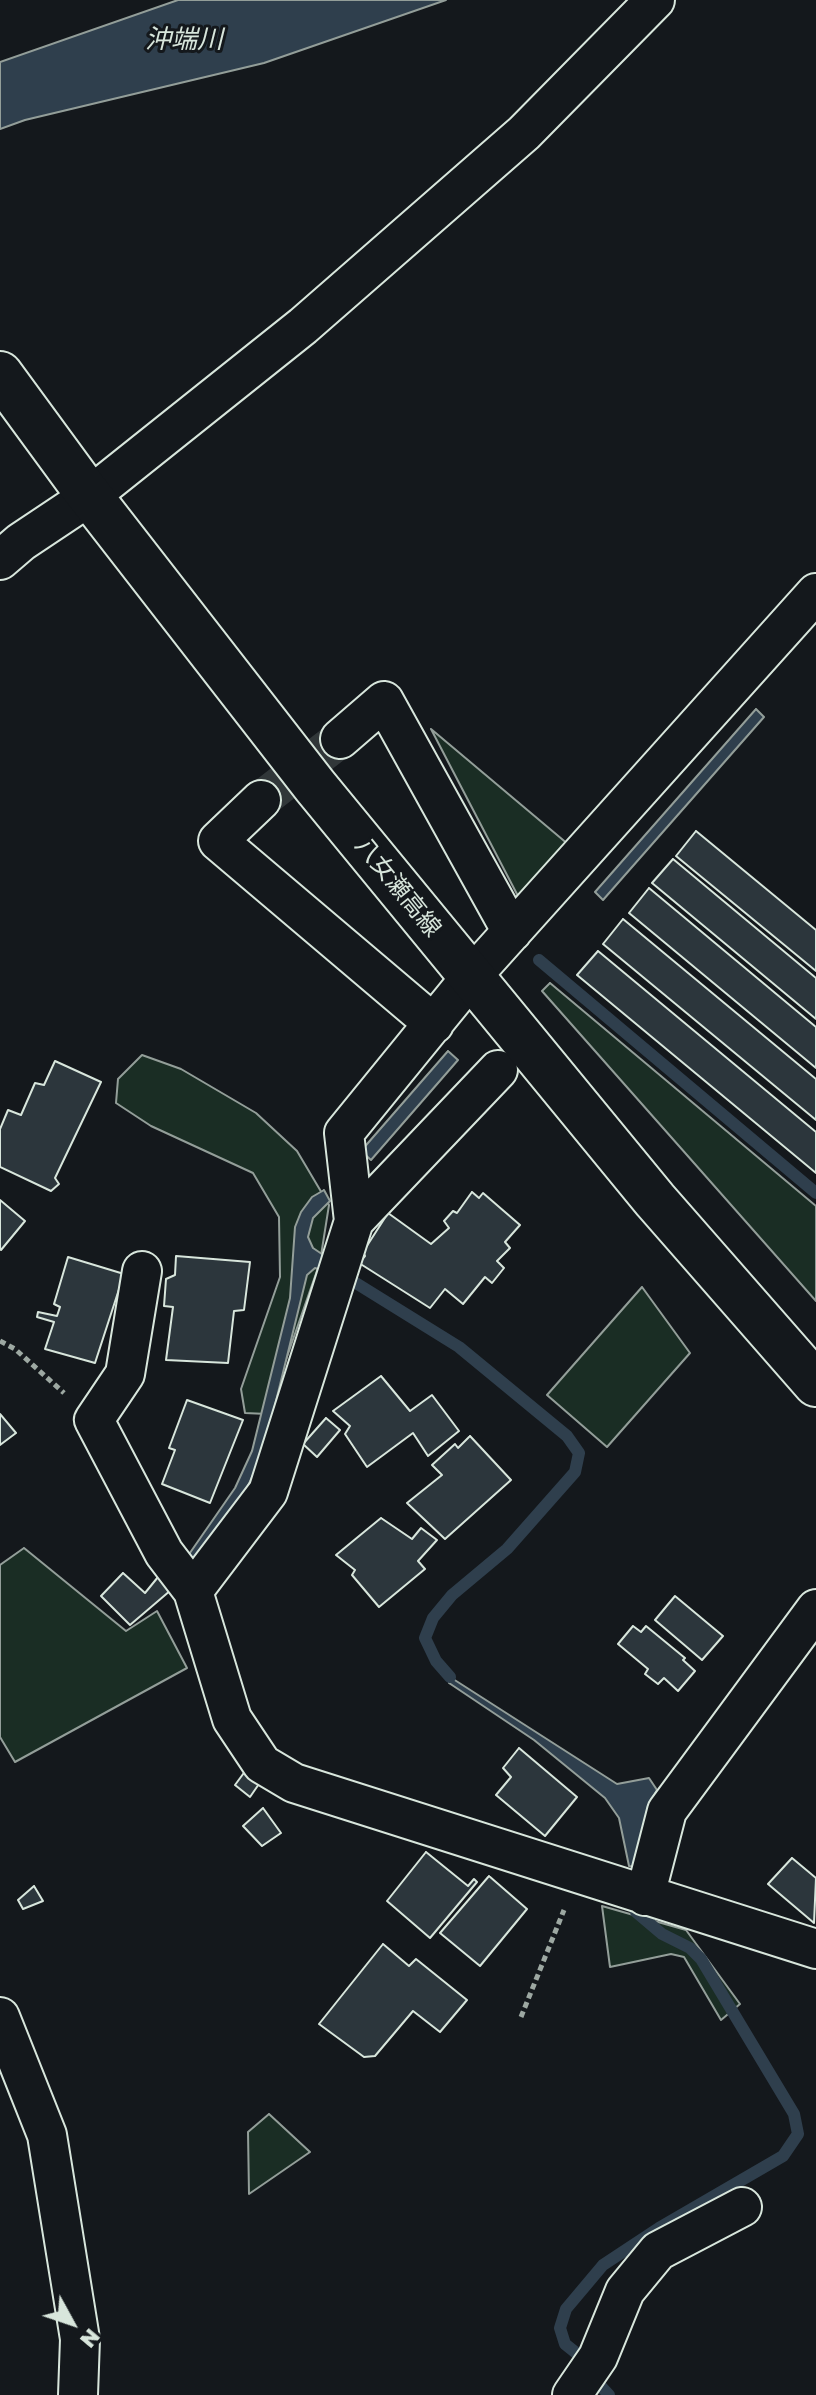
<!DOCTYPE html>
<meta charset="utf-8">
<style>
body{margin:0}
#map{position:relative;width:816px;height:2395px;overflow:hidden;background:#14181c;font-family:"Golos Text",sans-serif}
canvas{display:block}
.north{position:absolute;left:32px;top:2283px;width:80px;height:80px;-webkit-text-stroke:6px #14181c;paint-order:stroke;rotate:130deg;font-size:22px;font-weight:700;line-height:32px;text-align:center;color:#d8e6dc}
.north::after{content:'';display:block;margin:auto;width:28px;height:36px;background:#d8e6dc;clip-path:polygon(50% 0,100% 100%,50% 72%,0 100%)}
</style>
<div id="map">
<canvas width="816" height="2395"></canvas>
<div class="north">N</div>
</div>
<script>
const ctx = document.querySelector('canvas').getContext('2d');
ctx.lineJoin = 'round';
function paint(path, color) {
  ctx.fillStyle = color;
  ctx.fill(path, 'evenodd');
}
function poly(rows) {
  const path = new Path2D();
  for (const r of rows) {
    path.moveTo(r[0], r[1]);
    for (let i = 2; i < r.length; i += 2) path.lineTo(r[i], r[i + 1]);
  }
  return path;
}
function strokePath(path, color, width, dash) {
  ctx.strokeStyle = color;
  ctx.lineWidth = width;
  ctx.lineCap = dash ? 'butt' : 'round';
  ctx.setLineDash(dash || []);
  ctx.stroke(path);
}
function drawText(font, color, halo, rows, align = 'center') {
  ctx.font = font + ' "Golos Text","Noto Sans JP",sans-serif';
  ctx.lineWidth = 6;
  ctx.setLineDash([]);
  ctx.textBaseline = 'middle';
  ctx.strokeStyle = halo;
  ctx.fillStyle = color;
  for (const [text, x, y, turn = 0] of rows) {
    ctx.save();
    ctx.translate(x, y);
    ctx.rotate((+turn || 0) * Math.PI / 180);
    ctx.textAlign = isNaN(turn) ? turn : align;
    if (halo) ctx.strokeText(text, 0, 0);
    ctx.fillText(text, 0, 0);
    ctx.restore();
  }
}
const green = poly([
 [431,729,569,845,519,898,431,729],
 [550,983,816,1206,816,1301,542,991,550,983],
 [142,1055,181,1069,256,1113,297,1151,329,1205,320,1262,267,1414,245,1413,241,1389,280,1277,279,1217,253,1173,151,1126,116,1103,118,1079,142,1055],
 [642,1287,690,1353,607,1447,547,1395,642,1287],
 [24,1548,126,1631,157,1611,187,1668,15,1762,0,1737,0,1565,24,1548],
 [602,1906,686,1930,740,2004,721,2020,684,1957,671,1954,610,1967,602,1906],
 [269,2114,310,2152,249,2194,248,2132,269,2114]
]);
const water = poly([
 [178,0,446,0,264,63,25,120,0,129,0,62,178,0],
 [756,709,764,717,603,900,595,892,756,709],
 [448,1051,458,1060,371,1160,361,1151,448,1051],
 [324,1190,330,1201,313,1218,308,1237,313,1248,353,1275,351,1280,315,1268,307,1275,263,1454,245,1492,197,1564,185,1560,235,1488,252,1451,290,1298,295,1227,301,1212,312,1197,324,1190],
 [450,1677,617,1784,649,1778,657,1790,648,1806,644,1824,647,1869,629,1866,619,1818,605,1798,534,1740,449,1683,450,1677]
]);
const stream = poly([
 [539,960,816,1193],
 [351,1280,459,1347,567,1436,579,1453,575,1472,507,1549,452,1595,433,1618,425,1638,436,1661,450,1677],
 [585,2360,565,2344,560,2328,566,2309,603,2265,659,2228,783,2156,798,2134,794,2114,701,1959,690,1948,662,1934,636,1912],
 [597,2382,609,2395]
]);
const building = poly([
 [696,831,816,930,816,971,676,856,696,831],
 [673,859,816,978,816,1019,652,883,673,859],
 [649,888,816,1027,816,1068,629,913,649,888],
 [623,919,816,1079,816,1120,603,944,623,919],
 [598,951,816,1132,816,1173,577,975,598,951],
 [55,1061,101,1082,55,1178,59,1184,51,1191,0,1167,0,1129,8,1110,21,1115,35,1083,44,1085,55,1061],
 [472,1192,479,1198,483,1193,520,1225,505,1242,510,1248,497,1261,504,1268,492,1283,485,1277,463,1304,445,1289,430,1308,359,1263,365,1256,363,1252,388,1213,431,1244,449,1228,444,1221,453,1211,457,1213,472,1192],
 [0,1200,25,1221,1,1250,0,1248,0,1200],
 [176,1256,250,1262,244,1310,234,1311,228,1363,166,1360,173,1307,164,1306,166,1279,175,1275,176,1256],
 [68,1257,124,1274,95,1363,45,1349,54,1322,37,1317,38,1312,57,1316,60,1307,54,1304,68,1257],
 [381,1376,410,1411,432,1395,459,1431,428,1456,413,1433,367,1467,345,1434,350,1426,333,1411,381,1376],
 [187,1400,243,1420,210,1503,162,1484,175,1450,169,1448,187,1400],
 [0,1414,16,1433,0,1445,0,1414],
 [326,1418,340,1430,317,1457,303,1444,326,1418],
 [470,1436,511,1480,445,1539,407,1503,442,1475,432,1465,455,1444,458,1448,470,1436],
 [381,1518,412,1539,421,1528,437,1540,418,1561,425,1569,379,1607,352,1575,355,1570,336,1555,381,1518],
 [123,1573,145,1593,158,1577,171,1590,130,1625,101,1596,123,1573],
 [675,1596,723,1636,702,1660,655,1620,675,1596],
 [633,1626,641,1632,646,1626,685,1658,683,1660,695,1671,678,1691,664,1678,658,1684,645,1674,648,1669,618,1644,633,1626],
 [519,1748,577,1797,545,1836,496,1795,511,1777,503,1768,519,1748],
 [246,1770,261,1781,250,1797,235,1785,246,1770],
 [263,1808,281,1833,262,1846,243,1826,263,1808],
 [426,1852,468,1886,474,1879,477,1882,430,1938,387,1901,426,1852],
 [792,1858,816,1878,814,1923,768,1884,792,1858],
 [489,1876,527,1909,480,1966,440,1933,489,1876],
 [34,1886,43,1901,23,1909,18,1900,34,1886],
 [383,1944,409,1966,416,1959,467,2000,440,2032,413,2011,375,2056,364,2057,319,2024,383,1944]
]);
const streetTunnel = poly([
 [261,800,340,739]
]);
const path = poly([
 [0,1341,15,1349,64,1393],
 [521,2017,564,1910]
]);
const street = poly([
 [0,560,21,542,90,496,303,326,524,133,655,0],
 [816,593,471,977,344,1133,354,1221,268,1492,193,1591,232,1719,262,1764,294,1783,816,1949],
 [340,739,384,701,512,932],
 [261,800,218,841,434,1024],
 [354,1221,498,1070],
 [142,1271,125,1374,94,1420,164,1553,193,1591],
 [645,1896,667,1811,816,1609],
 [0,2017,47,2135,80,2339,78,2395],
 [572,2395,598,2357,625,2291,658,2251,742,2207]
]);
const primary = poly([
 [0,374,82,486,315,786,655,1200,816,1384]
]);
const streetNames = [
 ["八女瀬高線",398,887,51]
];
const waterNames = [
 ["沖端川",184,40]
];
paint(green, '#1a2d24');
strokePath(green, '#939e99', 2);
paint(water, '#2f3f4d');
strokePath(water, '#939e99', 2);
strokePath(stream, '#2f3f4d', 12);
paint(building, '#2c363c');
strokePath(building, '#d8e6dc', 2);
strokePath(streetTunnel, '#313739', 38, [38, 19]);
strokePath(street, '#d8e6dc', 42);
strokePath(primary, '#d8e6dc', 48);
strokePath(path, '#9da8a2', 5, [6, 4]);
strokePath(street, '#14181c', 38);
strokePath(primary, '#14181c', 44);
drawText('24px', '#d8e6dc', '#14181c', streetNames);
drawText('italic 26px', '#d8e6dc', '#14181c', waterNames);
</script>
